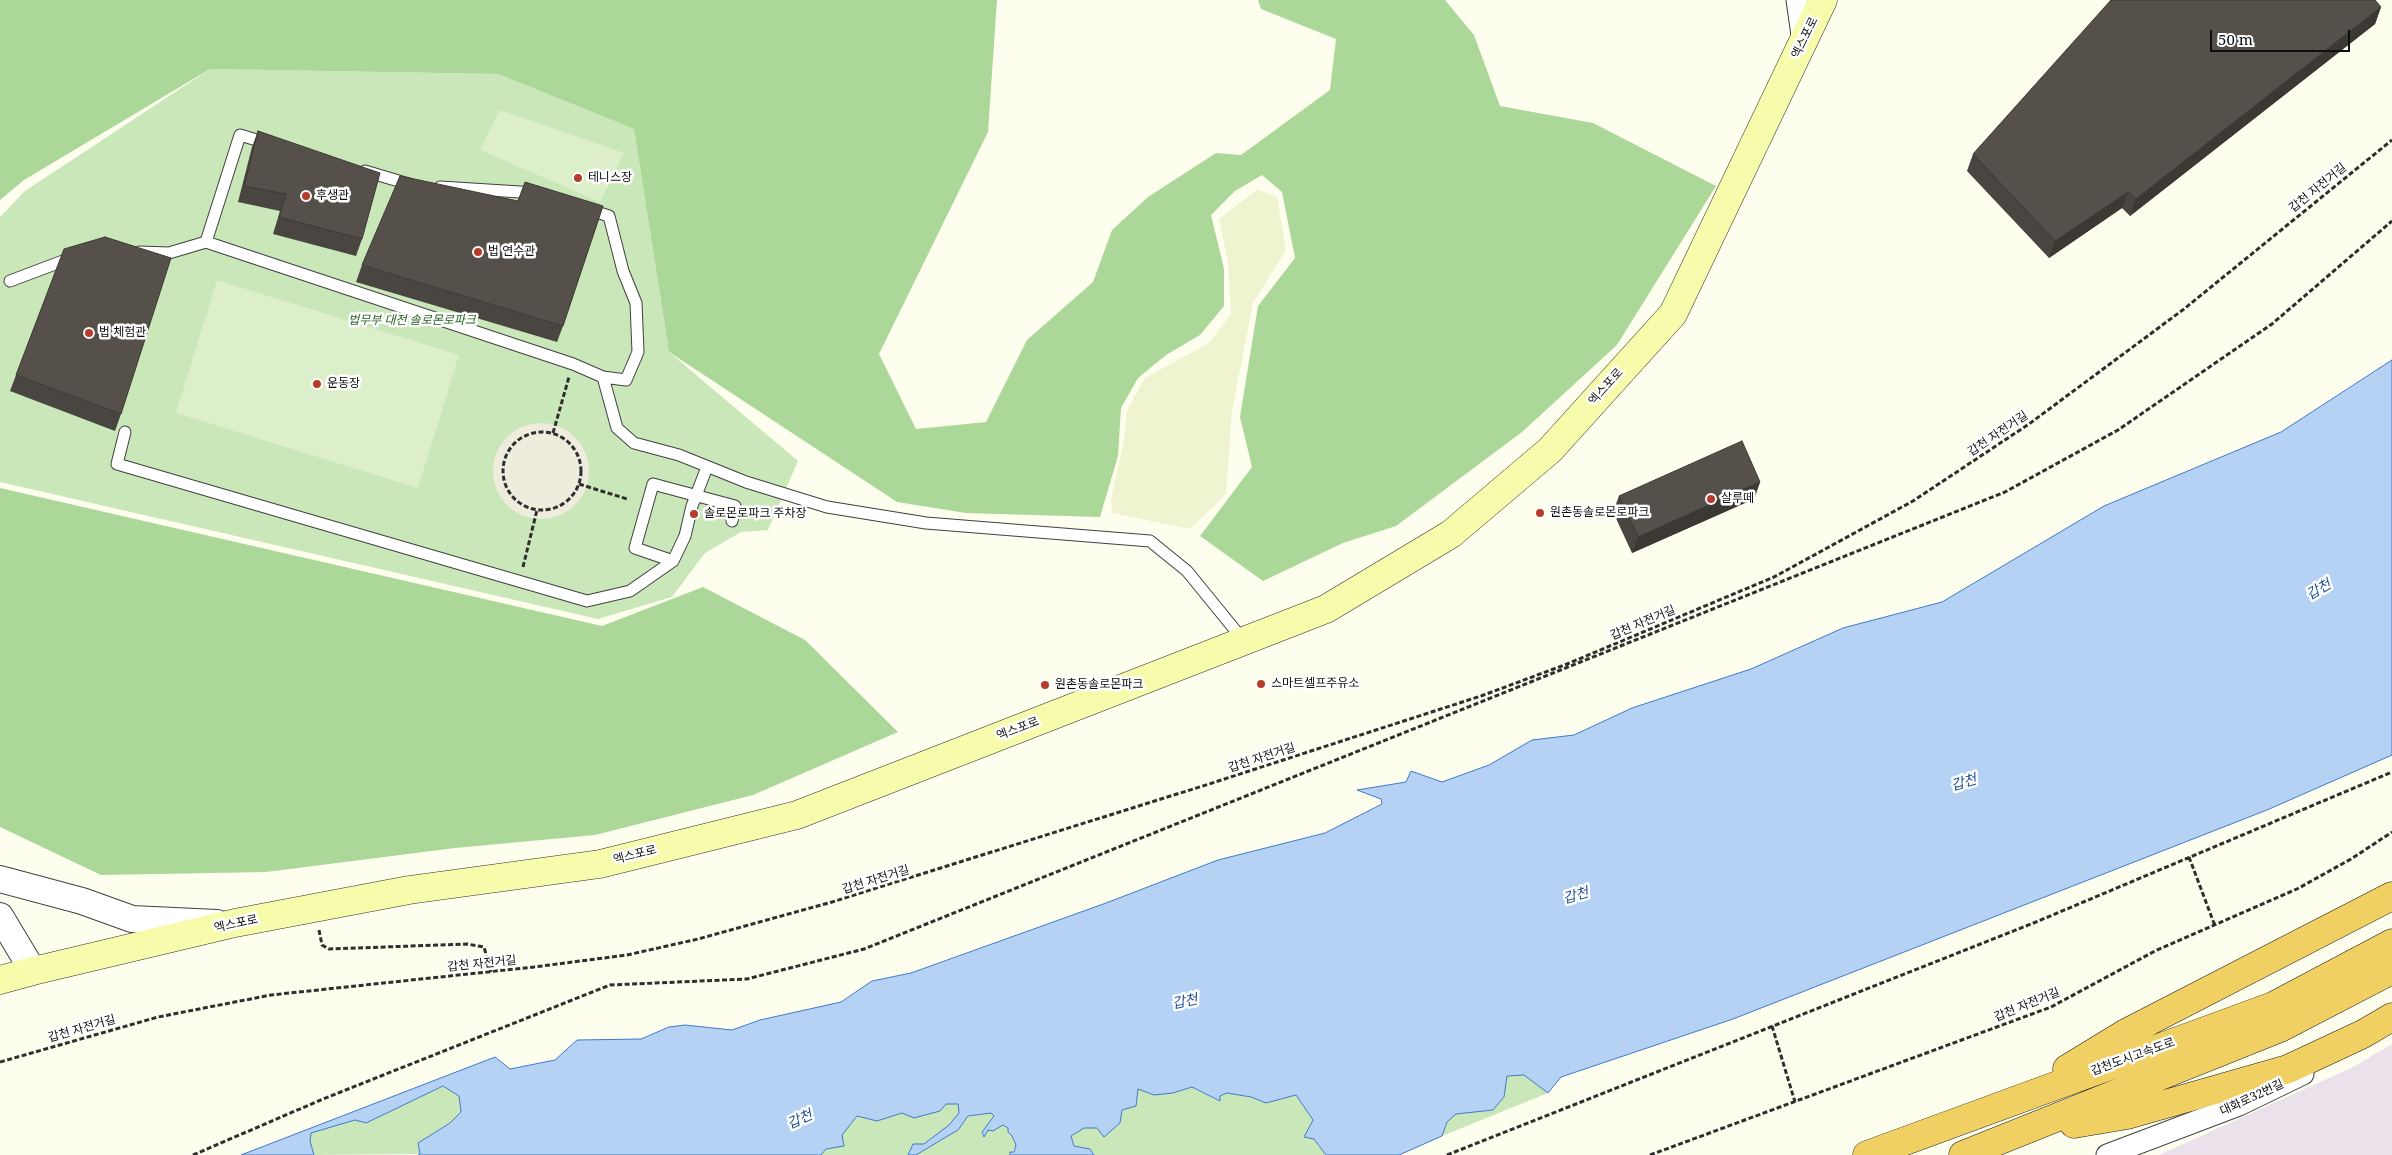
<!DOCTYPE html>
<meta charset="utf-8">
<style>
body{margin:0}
#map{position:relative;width:2392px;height:1155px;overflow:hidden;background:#fefeee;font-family:"Noto Serif",serif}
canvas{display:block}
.scale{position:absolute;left:2210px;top:30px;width:140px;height:22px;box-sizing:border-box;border:2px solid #0d0d0d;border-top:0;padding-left:6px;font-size:15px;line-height:18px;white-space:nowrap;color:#0d0d0d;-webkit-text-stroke:4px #fff;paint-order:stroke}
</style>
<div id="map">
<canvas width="2392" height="1155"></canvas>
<div class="scale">50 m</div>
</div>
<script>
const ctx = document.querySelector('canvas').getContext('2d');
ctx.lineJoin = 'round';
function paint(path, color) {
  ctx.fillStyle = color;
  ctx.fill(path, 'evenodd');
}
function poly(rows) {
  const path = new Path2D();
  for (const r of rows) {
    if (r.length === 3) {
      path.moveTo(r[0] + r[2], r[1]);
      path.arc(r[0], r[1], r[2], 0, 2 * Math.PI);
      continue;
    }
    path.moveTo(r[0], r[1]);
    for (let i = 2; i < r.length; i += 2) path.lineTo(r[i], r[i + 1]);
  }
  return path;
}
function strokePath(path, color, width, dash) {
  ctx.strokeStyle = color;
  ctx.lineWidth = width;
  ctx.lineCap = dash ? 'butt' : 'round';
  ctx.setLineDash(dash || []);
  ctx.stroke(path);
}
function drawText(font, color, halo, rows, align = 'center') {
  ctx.font = font + ' "Noto Serif","Noto Sans KR",serif';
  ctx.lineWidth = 5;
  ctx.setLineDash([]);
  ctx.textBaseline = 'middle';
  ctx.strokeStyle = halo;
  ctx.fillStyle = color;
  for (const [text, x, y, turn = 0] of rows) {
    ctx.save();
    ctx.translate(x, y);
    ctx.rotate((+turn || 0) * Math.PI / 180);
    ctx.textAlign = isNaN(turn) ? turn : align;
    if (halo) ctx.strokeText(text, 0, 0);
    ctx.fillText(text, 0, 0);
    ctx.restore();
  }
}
const industrial = poly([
 [2392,1044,2392,1155,2159,1155,2353,1067]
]);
const farmland = poly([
 [1258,189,1277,197,1286,250,1253,303,1232,411,1226,494,1190,529,1112,513,1111,499,1124,440,1127,410,1145,378,1209,343,1231,314,1228,262,1219,219]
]);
const green = poly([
 [210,69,498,74,634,129,669,352,798,461,768,530,741,532,705,553,672,597,598,619,0,482,0,217,25,191],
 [1524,1074,1548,1093,1442,1136,1447,1122,1456,1114,1493,1110,1504,1097,1507,1076],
 [443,1086,459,1096,461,1112,450,1123,418,1143,420,1154,314,1155,309,1141,311,1133,355,1120,367,1122],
 [1192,1087,1219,1101,1220,1096,1227,1093,1251,1097,1266,1103,1296,1095,1313,1120,1314,1139,1326,1155,1094,1155,1090,1149,1074,1146,1071,1136,1084,1128,1097,1128,1105,1137,1122,1110,1136,1106,1138,1088,1173,1093],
 [946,1104,958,1104,960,1113,949,1125,924,1145,913,1144,908,1155,821,1155,857,1116,877,1121,902,1113],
 [991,1113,994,1116,982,1132,983,1136,988,1130,1003,1125,1008,1128,1017,1145,1010,1155,916,1155,958,1130,968,1116]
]);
const forest = poly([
 [0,0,997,0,988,132,879,354,916,429,986,422,1027,340,1093,282,1112,230,1148,197,1216,153,1241,155,1330,90,1336,39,1261,9,1258,0,1445,0,1474,35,1500,106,1593,123,1716,186,1617,345,1522,432,1396,526,1343,543,1263,581,1200,536,1252,467,1240,417,1258,306,1295,258,1282,192,1262,175,1235,191,1211,215,1224,269,1224,306,1200,335,1166,355,1138,378,1121,408,1118,456,1100,517,966,513,897,502,669,352,634,129,498,74,210,69,24,180,0,200],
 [0,488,602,626,703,587,805,640,898,732,753,795,595,835,455,848,266,872,101,875,0,827]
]);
const pitch = poly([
 [500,110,624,153,600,202,480,150],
 [217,280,459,355,418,488,176,413]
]);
const plaza = poly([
 [541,471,48]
]);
const water = poly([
 [2392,360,2392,755,2267,810,1733,1019,1561,1077,1548,1093,1524,1075,1507,1076,1504,1097,1493,1110,1456,1114,1447,1122,1442,1136,1399,1155,1326,1155,1314,1139,1304,1137,1313,1120,1296,1095,1266,1103,1251,1097,1227,1093,1220,1096,1220,1101,1192,1087,1173,1093,1154,1095,1138,1089,1136,1106,1122,1110,1120,1123,1104,1137,1097,1128,1084,1128,1071,1136,1074,1146,1090,1149,1094,1155,1010,1155,1010,1152,1014,1152,1016,1145,1012,1136,1008,1132,1008,1128,1003,1125,993,1131,988,1130,984,1137,982,1132,994,1116,991,1113,968,1116,958,1130,946,1137,916,1155,908,1155,913,1144,924,1144,949,1125,959,1113,958,1104,946,1104,940,1111,914,1118,902,1113,877,1121,857,1116,842,1135,844,1146,826,1149,821,1155,418,1155,420,1154,418,1143,450,1123,461,1112,459,1096,443,1086,366,1123,355,1120,311,1133,310,1141,314,1155,241,1155,495,1057,510,1069,555,1060,577,1040,641,1039,669,1027,685,1025,732,1030,760,1020,841,1002,872,981,911,973,1106,903,1218,860,1325,833,1382,804,1381,799,1357,790,1406,782,1411,771,1442,782,1489,765,1532,740,1574,735,1632,708,1751,669,1843,628,1942,602,2104,506,2281,432,2392,360]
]);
const path = poly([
 [542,471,39],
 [553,433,569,377],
 [579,484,627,499],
 [523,567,537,510],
 [2189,857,2215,926],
 [319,930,322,945,329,949,467,944,484,947,491,972],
 [1772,1026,1795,1102],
 [0,1062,158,1017,271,995,534,967,627,955,698,939,832,902,1209,784,1481,696,1567,664,1774,577,1913,501,2029,424,2184,309,2392,140],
 [193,1155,323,1099,610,985,747,979,864,949,2005,492,2118,430,2272,324,2392,221],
 [1447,1155,2036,922,2392,772],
 [1650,1155,2051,1007,2155,951,2297,889,2351,859,2392,832]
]);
const service = poly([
 [365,171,412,185],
 [440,187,536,193],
 [587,209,609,216,623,271,636,303,638,352,626,380,603,377],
 [206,242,240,135,270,144],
 [139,252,169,253,206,242,573,364,603,377,617,428,634,443,679,455,746,482,827,507,926,523,1150,541,1187,571,1244,641],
 [10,281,71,258],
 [125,432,117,464,587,601,630,591,673,561,685,536,692,506,707,467],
 [673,561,635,548,653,484,735,506,732,521]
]);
const minor = poly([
 [1797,0,1803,42],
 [2107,1155,2239,1105,2303,1074]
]);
const tertiary = poly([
 [0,879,82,901,132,919,217,923],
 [0,916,33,971]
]);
const secondary = poly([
 [0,980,33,971,235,923,409,890,600,864,797,815,1326,609,1451,534,1550,450,1673,314,1823,0]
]);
const trunk = poly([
 [2067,1069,2126,1033,2392,896],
 [2074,1124,2127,1115,2288,1069,2363,1034,2392,1017],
 [1867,1155,2273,1006,2392,943],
 [1963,1155,2280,1028,2392,970]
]);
const wall = poly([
 [2381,7,2375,24,2130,216,2122,208,2049,258,1967,171,1973,154],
 [258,131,362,239,356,256,273,234,280,211,238,202,252,147],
 [362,265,563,326,557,342,356,282],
 [16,375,121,414,115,431,10,391],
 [1760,482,1754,499,1632,553,1613,512,1619,496]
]);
const shadedWall = poly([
 [2381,7,2375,24,2130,216,2136,199],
 [2128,192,2122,208,2049,258,2055,241],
 [1760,482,1754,499,1632,553,1638,537]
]);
const building = poly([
 [2111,0,2375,0,2381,7,2136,199,2128,192,2055,241,1973,154,2111,0],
 [258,131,380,173,362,239,279,217,286,194,244,186,258,131],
 [400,176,518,201,525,182,603,206,563,326,362,265,400,176],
 [105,237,171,258,121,414,16,375,64,249,105,237],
 [1742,441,1760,482,1638,537,1619,496,1742,441]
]);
const markers = [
 [578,178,5,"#b73c2b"],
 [306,196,5,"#b73c2b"],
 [478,252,5,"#b73c2b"],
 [89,333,5,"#b73c2b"],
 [317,384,5,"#b73c2b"],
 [1711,499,5,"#b73c2b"],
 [1540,513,5,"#b73c2b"],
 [694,514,5,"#b73c2b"],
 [1261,684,5,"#b73c2b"],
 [1045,685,5,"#b73c2b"]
];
const streetNames = [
 ["엑스포로",1805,38,-64],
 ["갑천 자전거길",2318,188,-39],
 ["엑스포로",1606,387,-48],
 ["갑천 자전거길",1998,434,-34],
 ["갑천 자전거길",1643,623,-23],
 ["엑스포로",1018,729,-21],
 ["갑천 자전거길",1262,758,-18],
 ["엑스포로",635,855,-14],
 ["갑천 자전거길",876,880,-17],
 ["엑스포로",236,924,-12],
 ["갑천 자전거길",482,964,-6],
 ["갑천 자전거길",2027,1005,-22],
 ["갑천 자전거길",82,1029,-16],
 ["갑천도시고속도로",2133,1057,-20],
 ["대화로32번길",2252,1098,-25]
];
const poiNames = [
 ["테니스장",588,178],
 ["후생관",316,196],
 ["법 연수관",488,252],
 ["법 체험관",99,333],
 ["운동장",327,384],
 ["살루떼",1721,499],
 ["원촌동솔로몬로파크",1550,513],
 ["솔로몬로파크 주차장",704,514],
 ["스마트셀프주유소",1271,684],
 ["원촌동솔로몬파크",1055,685]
];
const parkNames = [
 ["법무부 대전 솔로몬로파크",412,321]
];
const waterNames = [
 ["갑천",2319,590,-31],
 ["갑천",1964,783,-16],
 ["갑천",1576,896,-16],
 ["갑천",1185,1002,-12],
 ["갑천",800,1120,-25]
];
paint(industrial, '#ebe1eb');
paint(farmland, '#f0f3cf');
paint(green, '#c9e7b9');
paint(forest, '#abd799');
paint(pitch, '#dcefca');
paint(plaza, '#eeecdd');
paint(water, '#b5d1f3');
strokePath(water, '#3f7ac7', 1);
strokePath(service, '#404040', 13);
strokePath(minor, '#404040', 23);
strokePath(tertiary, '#404040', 28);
strokePath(secondary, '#2f2f2f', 29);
strokePath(trunk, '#1e1e1e', 29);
strokePath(path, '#2f2f2f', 3, [5, 2.5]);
strokePath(service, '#fff', 11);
strokePath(minor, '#fff', 21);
strokePath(tertiary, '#fff', 26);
strokePath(secondary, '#f7fbac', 28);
strokePath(trunk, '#f0cf63', 28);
paint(wall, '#494540');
paint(shadedWall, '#3c3834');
paint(building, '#55504a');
strokePath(building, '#3c3834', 1);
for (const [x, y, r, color] of markers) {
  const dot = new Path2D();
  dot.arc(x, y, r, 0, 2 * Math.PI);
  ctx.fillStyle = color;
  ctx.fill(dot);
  strokePath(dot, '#fff', 2);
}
drawText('12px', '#0d0d0d', '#fff', streetNames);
drawText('12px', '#0d0d0d', '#fff', poiNames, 'left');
drawText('italic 12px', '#236220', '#fff', parkNames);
drawText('italic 14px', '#1c4e99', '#fff', waterNames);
</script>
